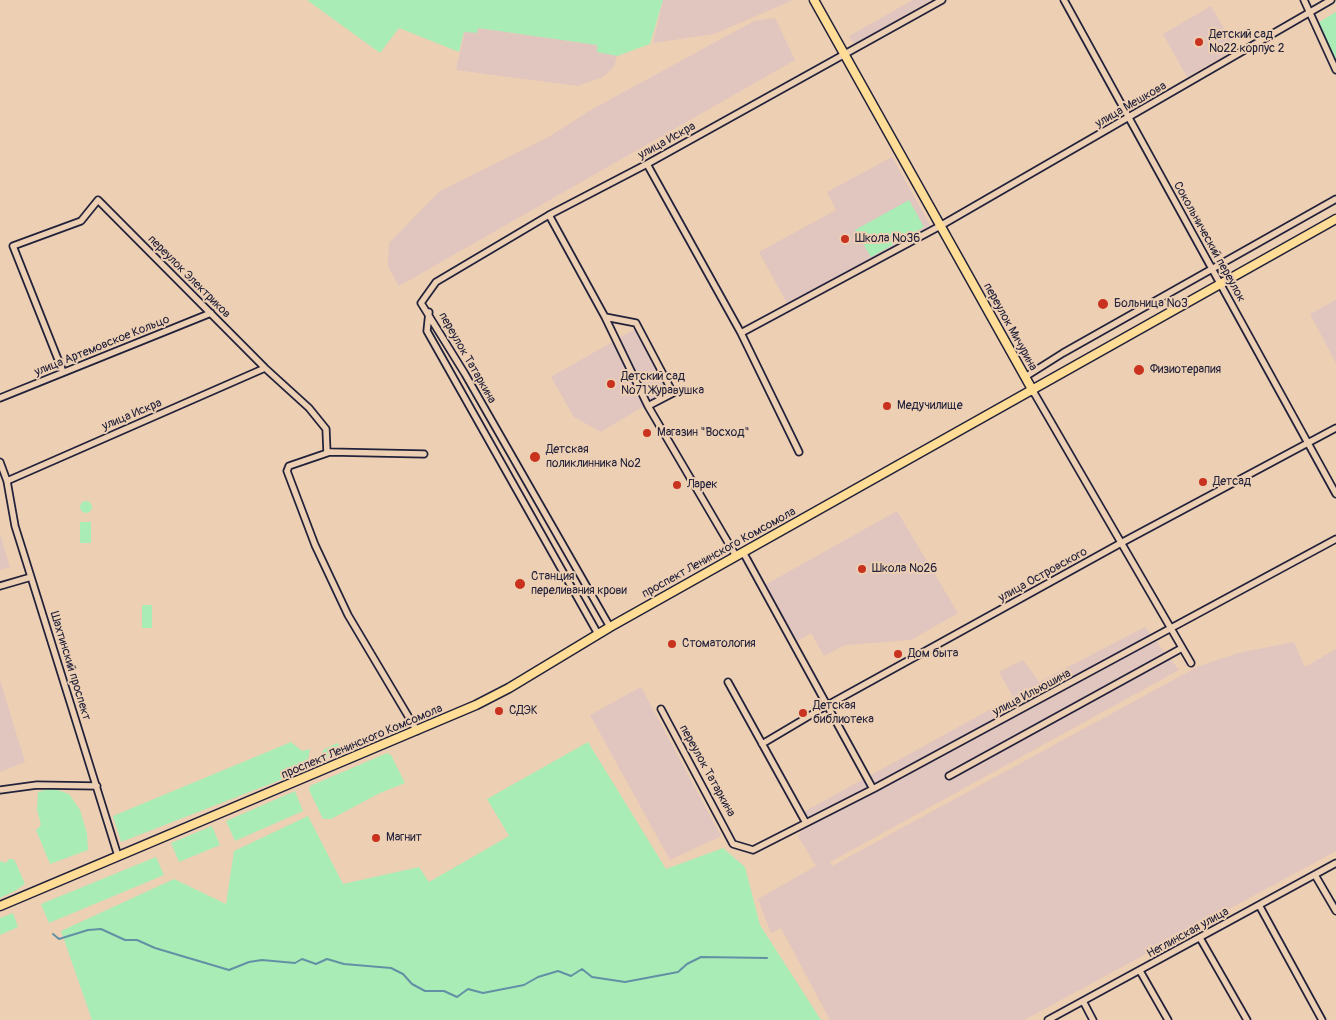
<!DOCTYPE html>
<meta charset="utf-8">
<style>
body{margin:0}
canvas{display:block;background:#edcfb3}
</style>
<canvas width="1336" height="1020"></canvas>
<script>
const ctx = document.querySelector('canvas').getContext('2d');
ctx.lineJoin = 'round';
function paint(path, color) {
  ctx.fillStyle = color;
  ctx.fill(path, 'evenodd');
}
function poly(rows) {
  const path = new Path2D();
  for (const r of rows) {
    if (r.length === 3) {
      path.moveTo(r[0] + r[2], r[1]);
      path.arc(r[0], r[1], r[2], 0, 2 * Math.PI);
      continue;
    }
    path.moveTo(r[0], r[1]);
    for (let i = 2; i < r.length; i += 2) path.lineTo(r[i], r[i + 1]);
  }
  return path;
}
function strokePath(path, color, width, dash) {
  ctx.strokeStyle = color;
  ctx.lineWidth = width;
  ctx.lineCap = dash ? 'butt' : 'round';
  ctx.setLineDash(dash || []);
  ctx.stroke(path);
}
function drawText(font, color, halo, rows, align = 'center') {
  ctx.font = font + ' Pangolin,sans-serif';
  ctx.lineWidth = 4;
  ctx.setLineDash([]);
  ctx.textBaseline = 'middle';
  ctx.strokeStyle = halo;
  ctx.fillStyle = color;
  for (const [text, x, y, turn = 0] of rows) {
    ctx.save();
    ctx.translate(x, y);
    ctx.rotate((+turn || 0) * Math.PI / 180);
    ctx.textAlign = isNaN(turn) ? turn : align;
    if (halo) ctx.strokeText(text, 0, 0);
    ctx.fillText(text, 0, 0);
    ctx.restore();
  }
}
const built = poly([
 [663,0,793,0,714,34,653,43],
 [913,0,931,0,854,44,849,36],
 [1211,6,1236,49,1187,77,1163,34],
 [775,18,795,60,399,286,388,266,389,243,440,191,549,137,589,111,754,21],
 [478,28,597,45,597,52,617,56,614,67,603,77,578,86,456,70,465,31],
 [892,157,931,227,788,305,759,252,836,210,827,192],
 [1336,300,1336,363,1310,314],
 [635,329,670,390,601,432,574,417,551,377],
 [897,511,958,613,911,640,845,645,824,656,811,633,794,643,763,586],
 [0,534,10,567,0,570],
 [1145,627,1179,670,830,862,832,866,1199,666,1238,653,1294,642,1305,667,1336,649,1336,851,1024,1020,830,1020,781,928,771,933,758,899,816,866,798,836,806,824,800,814,1013,697,999,672,1023,660,1039,682],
 [0,680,25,762,0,772],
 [641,687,721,836,670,860,590,715]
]);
const green = poly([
 [307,0,663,0,650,44,617,56,597,52,597,45,478,28,477,33,464,32,459,52,399,28,380,53],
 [1336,12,1336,62,1316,24],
 [909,200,924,227,871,257,855,230],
 [86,507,6],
 [80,522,91,522,91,543,80,543],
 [142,605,152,605,152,628,142,628],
 [291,742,302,751,310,749,306,770,121,842,113,816],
 [588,742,666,869,723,848,745,867,760,925,821,1020,92,1020,61,931,174,879,226,904,234,851,308,816,343,884,419,867,429,882,509,836,487,799],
 [337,743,345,751,321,760,323,750],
 [387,753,391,755,405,783,380,793,331,819,323,819,309,790,310,786],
 [52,788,69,794,80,810,87,833,88,850,50,864,36,830,41,825,37,810,38,792],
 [295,791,303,811,235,841,226,821],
 [212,826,220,845,179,862,171,843],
 [156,857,164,875,49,923,41,904],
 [9,859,13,859,16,863,25,884,15,891,0,898,0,861,6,863],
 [13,913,18,927,0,935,0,918]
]);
const stream = poly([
 [53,934,59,939,88,930,101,929,125,940,137,940,155,948,229,970,249,962,262,960,295,963,302,959,316,964,327,959,344,964,391,968,403,974,412,984,425,991,444,991,457,997,468,989,483,993,524,985,538,977,558,971,571,976,582,969,592,977,625,982,678,972,687,964,701,957,767,958]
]);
const minor = poly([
 [1064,0,1336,494],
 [1304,0,1336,70],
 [647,164,741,333,940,226,1331,0],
 [549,215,605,317,636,323,673,393,648,406,736,556],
 [429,312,427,331,598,634],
 [605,317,648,406],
 [741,333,799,452],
 [63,372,13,246,81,221,98,200,265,368,309,408,326,429,327,453],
 [1025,377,1063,353,1336,199],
 [1033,391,1191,663],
 [0,398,211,313],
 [0,462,7,481,15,526,31,577,118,856],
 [7,481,265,368],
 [743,552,873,789],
 [0,586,31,577],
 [610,627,465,374,421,303,436,282,549,215,647,164,942,0],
 [728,682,806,823],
 [661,709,733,844,753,850,873,789,1336,539],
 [417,731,348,615,315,545,287,471,289,466,330,452,424,454],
 [762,744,826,706,1121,543,1336,428],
 [949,776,1182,648],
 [0,790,37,785,97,786],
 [1315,875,1336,911],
 [1259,905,1322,1020],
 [1200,938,1247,1020],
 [1140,971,1168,1020],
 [1083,1001,1093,1020],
 [1048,1020,1336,863]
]);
const major = poly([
 [814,0,1033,391],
 [0,906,476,705,509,688,610,627,1336,219]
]);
const markers = [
 [1199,42,5,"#c8321e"],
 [845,239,5,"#c8321e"],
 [1103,304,6,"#c8321e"],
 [1139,370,6,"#c8321e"],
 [611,384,5,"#c8321e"],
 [887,406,5,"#c8321e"],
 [647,433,5,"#c8321e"],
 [535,457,6,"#c8321e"],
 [1203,482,5,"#c8321e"],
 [677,485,5,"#c8321e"],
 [862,569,5,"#c8321e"],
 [520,584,6,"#c8321e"],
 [672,644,5,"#c8321e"],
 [898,654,5,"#c8321e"],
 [499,711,5,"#c8321e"],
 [803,713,5,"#c8321e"],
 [376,838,5,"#c8321e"]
];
const poiNames = [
 ["Детский сад",1209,35],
 ["№22 корпус 2",1209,49],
 ["Школа №36",855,239],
 ["Больница №3",1114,304],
 ["Физиотерапия",1150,370],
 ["Детский сад",621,377],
 ["№71 Журавушка",621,391],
 ["Медучилище",897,406],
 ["Магазин \"Восход\"",657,433],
 ["Детская",546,450],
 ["поликлинника №2",546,464],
 ["Детсад",1213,482],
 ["Ларек",687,485],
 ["Школа №26",872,569],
 ["Станция",531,577],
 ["переливания крови",531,591],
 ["Стоматология",682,644],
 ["Дом быта",908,654],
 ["Детская",813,706],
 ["библиотека",813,720],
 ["СДЭК",509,711],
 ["Магнит",386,838]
];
const streetNames = [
 ["улица Мешкова",1131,105,-30],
 ["улица Искра",667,141,-29],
 ["Сокольнический переулок",1209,242,61],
 ["переулок Электриков",189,277,45],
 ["переулок Мичурина",1010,327,61],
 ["улица Артемовское Кольцо",102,346,-22],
 ["переулок Татаркина",467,358,60],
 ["улица Искра",132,415,-23],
 ["проспект Ленинского Комсомола",719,553,-29],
 ["улица Островского",1043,575,-29],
 ["Шахтинский проспект",70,666,73],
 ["улица Ильюшина",1032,693,-28],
 ["проспект Ленинского Комсомола",362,742,-23],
 ["переулок Татаркина",707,771,61],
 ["Неглинская улица",1188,933,-29]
];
paint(built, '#e1c5bf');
paint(green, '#aaecb6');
strokePath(stream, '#6291a5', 2);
strokePath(minor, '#22223b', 9);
strokePath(major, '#22223b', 11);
strokePath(minor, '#edcfb3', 5.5);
strokePath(major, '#ffdd96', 8);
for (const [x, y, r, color] of markers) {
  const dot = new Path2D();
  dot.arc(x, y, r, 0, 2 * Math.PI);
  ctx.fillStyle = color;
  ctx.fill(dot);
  strokePath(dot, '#edcfb3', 2);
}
drawText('12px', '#22223b', '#edcfb3', poiNames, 'left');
drawText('12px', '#22223b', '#edcfb3', streetNames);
</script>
